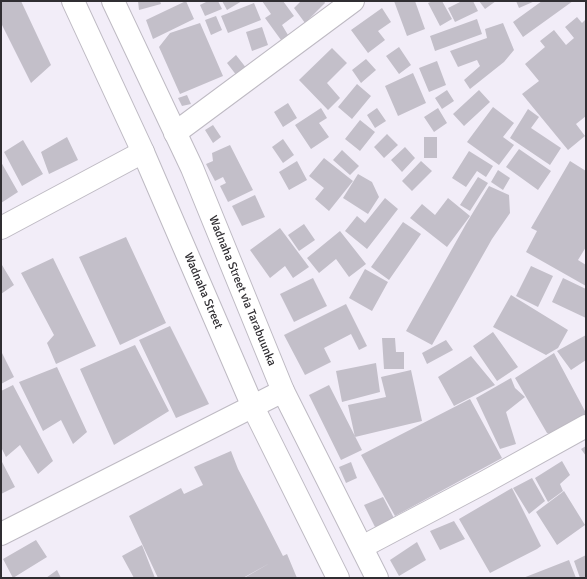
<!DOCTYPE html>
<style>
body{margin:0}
#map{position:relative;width:587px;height:579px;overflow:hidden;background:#f2edf8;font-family:Signika,sans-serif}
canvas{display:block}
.frame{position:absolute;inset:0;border:2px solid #302e32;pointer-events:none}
</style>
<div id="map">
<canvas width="587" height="579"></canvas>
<div class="frame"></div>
</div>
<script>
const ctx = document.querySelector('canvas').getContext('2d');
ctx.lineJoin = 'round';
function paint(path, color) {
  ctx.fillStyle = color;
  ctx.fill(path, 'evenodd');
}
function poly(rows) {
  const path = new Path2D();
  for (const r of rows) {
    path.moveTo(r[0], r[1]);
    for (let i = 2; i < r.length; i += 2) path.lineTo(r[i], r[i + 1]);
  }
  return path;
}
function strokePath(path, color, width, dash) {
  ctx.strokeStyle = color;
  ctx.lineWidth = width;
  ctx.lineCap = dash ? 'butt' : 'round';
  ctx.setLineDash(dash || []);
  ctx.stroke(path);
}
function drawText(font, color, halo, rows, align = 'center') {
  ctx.font = font + ' Signika,sans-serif';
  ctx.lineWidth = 3.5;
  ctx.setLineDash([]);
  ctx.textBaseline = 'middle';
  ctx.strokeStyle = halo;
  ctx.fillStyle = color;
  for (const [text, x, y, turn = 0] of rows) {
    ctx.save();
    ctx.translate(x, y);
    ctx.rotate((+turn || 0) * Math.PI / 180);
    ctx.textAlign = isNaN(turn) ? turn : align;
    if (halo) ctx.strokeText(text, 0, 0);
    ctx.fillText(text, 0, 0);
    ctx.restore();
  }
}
const building = poly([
 [1,1,21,1,51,65,31,83,1,23],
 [138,1,160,1,161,4,139,10],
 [186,1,194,19,153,39,146,20],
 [208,1,218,1,222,9,205,16,200,5],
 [222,1,242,1,227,10],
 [262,1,283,1,294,16,282,25,288,35,281,40,265,18,271,14],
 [301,1,324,1,325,3,305,23,294,8],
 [394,1,415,1,425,29,407,36],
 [433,1,442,1,452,19,440,26,428,3],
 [462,1,473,1,478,11,455,22,448,8],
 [479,1,496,1,485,9],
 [516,1,535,1,519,8],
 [542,1,573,1,523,37,513,22],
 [254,3,261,20,228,33,221,16],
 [382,8,391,22,378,31,385,40,368,53,351,30],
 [216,16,222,30,211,35,205,20],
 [577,17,582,23,586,19,586,116,576,124,585,136,568,150,522,94,539,81,525,64,545,47,540,41,554,30,566,45,574,38,565,27],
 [477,19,482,34,435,51,430,36],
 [200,23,223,76,180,94,159,47,170,33],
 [503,23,514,50,504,62,470,89,464,80,480,66,477,60,458,67,450,51,487,38,485,29],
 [262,27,268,45,252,51,246,32],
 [399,47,411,65,399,74,386,56],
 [332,48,347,63,327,83,340,98,328,110,299,80],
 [236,55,247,69,237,76,227,63],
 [366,59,376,70,361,83,352,70],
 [437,61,446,85,429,92,419,68],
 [413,73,426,103,398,116,385,86],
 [357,84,371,96,352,119,338,107],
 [447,90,454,101,442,109,435,98],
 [479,90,490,102,464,126,453,114],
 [187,95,191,104,182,106,178,98],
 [288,103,297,118,283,127,274,112],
 [493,107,514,123,503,137,514,145,499,165,467,142],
 [321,108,327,118,319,123,329,137,311,149,295,125],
 [377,108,386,121,375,128,367,115],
 [438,108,447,123,434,132,424,117],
 [528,109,539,117,531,128,561,148,550,165,510,138],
 [360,120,375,132,360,151,345,139],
 [213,125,221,137,213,143,205,130],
 [387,134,398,145,384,158,374,147],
 [67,137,78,160,49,174,41,152],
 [424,137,437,137,437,158,424,158],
 [283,139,294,155,283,163,272,147],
 [23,140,43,174,22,186,4,152],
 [230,145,253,190,228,202,220,186,226,183,223,177,215,181,206,164,213,161,212,153],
 [405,147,415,158,402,172,391,160],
 [519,149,551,171,538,190,506,167],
 [342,150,359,166,350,175,333,160],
 [469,151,493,166,486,177,477,171,466,187,452,178],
 [324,158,353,181,329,211,315,199,324,188,309,176],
 [297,161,307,180,289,190,279,172],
 [421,161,432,171,412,191,402,181],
 [570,161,586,171,586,247,578,260,586,265,586,286,526,252,537,231,531,228],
 [1,162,18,192,1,203],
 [498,170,510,178,503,190,491,182],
 [358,174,372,182,379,197,368,214,343,198],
 [478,177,488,183,470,211,460,205],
 [489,186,509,195,510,213,492,239,432,345,406,331,466,224],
 [255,195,265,217,242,226,232,206],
 [385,198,398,209,367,249,345,231,357,216,365,223],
 [448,198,470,216,447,247,410,218,422,204,435,215],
 [403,222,421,234,389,280,371,267],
 [304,224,315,240,299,251,288,235],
 [280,228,309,267,293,278,285,266,270,278,250,250],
 [340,231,366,264,349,277,336,259,319,273,307,258],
 [126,237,166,323,120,345,79,257],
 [53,258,96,346,56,364,47,343,54,335,21,273],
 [1,265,2,265,14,285,1,294],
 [531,266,553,276,538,307,516,296],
 [365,269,388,282,372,311,349,298],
 [313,278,327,306,294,322,280,294],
 [563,278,586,289,586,318,552,302],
 [511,295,568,330,558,348,546,355,493,327],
 [346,304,367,346,359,350,351,334,324,348,331,362,305,375,284,335],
 [170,326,209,404,176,418,139,340],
 [493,332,518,367,497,381,473,346],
 [586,335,586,360,571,370,557,351],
 [382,338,395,338,396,352,404,352,404,369,384,369],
 [446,340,453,350,427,364,422,353],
 [135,345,169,411,114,445,80,369],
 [1,351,14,377,1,384],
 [554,353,586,413,586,418,553,434,547,433,515,378],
 [471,356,495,385,454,406,438,377],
 [376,363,380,392,342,402,336,371],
 [57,367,87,432,73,444,61,420,43,431,19,382],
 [411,370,422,421,355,437,348,405,386,397,381,377],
 [511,378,515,388,525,397,506,412,516,444,500,449,476,398],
 [13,385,53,461,38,474,20,445,6,457,1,447,1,391],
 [329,385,362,450,341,460,309,395],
 [470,399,502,458,395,516,361,455],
 [586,446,586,456,581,449],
 [231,451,238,469,262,515,283,556,287,554,297,578,244,578,270,563,243,578,158,578,129,516,181,488,184,494,203,485,194,467],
 [1,460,15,487,1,494],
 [562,461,570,475,560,484,563,491,548,502,535,478],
 [351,462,357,478,346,483,339,467],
 [532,478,545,501,529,514,513,488],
 [512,488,541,546,537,549,490,573,459,519],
 [564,491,585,525,557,545,536,512],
 [383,497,395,520,375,527,364,505],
 [454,521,465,539,440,550,430,531],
 [36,540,47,557,13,578,3,559],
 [417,542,426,560,399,576,390,560],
 [142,545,155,578,134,578,122,556],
 [586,555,586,578,580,578,574,561],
 [569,560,576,578,523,578],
 [57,570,61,578,46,578]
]);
const street = poly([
 [175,133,353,1],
 [1,228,143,152],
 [1,534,283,391],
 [362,547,485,482,586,426]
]);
const secondary = poly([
 [73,1,143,152,253,407,338,578],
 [113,1,192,168,283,391,377,578]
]);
const streetNames = [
 ["Wadnaha Street",203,291,67],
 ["Wadnaha Street via Tarabuunka",242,291,68]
];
paint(building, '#c3bfc9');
strokePath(street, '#bebac3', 24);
strokePath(secondary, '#bebac3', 24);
strokePath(street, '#fff', 22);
strokePath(secondary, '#fff', 22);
drawText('12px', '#302e32', '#fff', streetNames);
</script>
